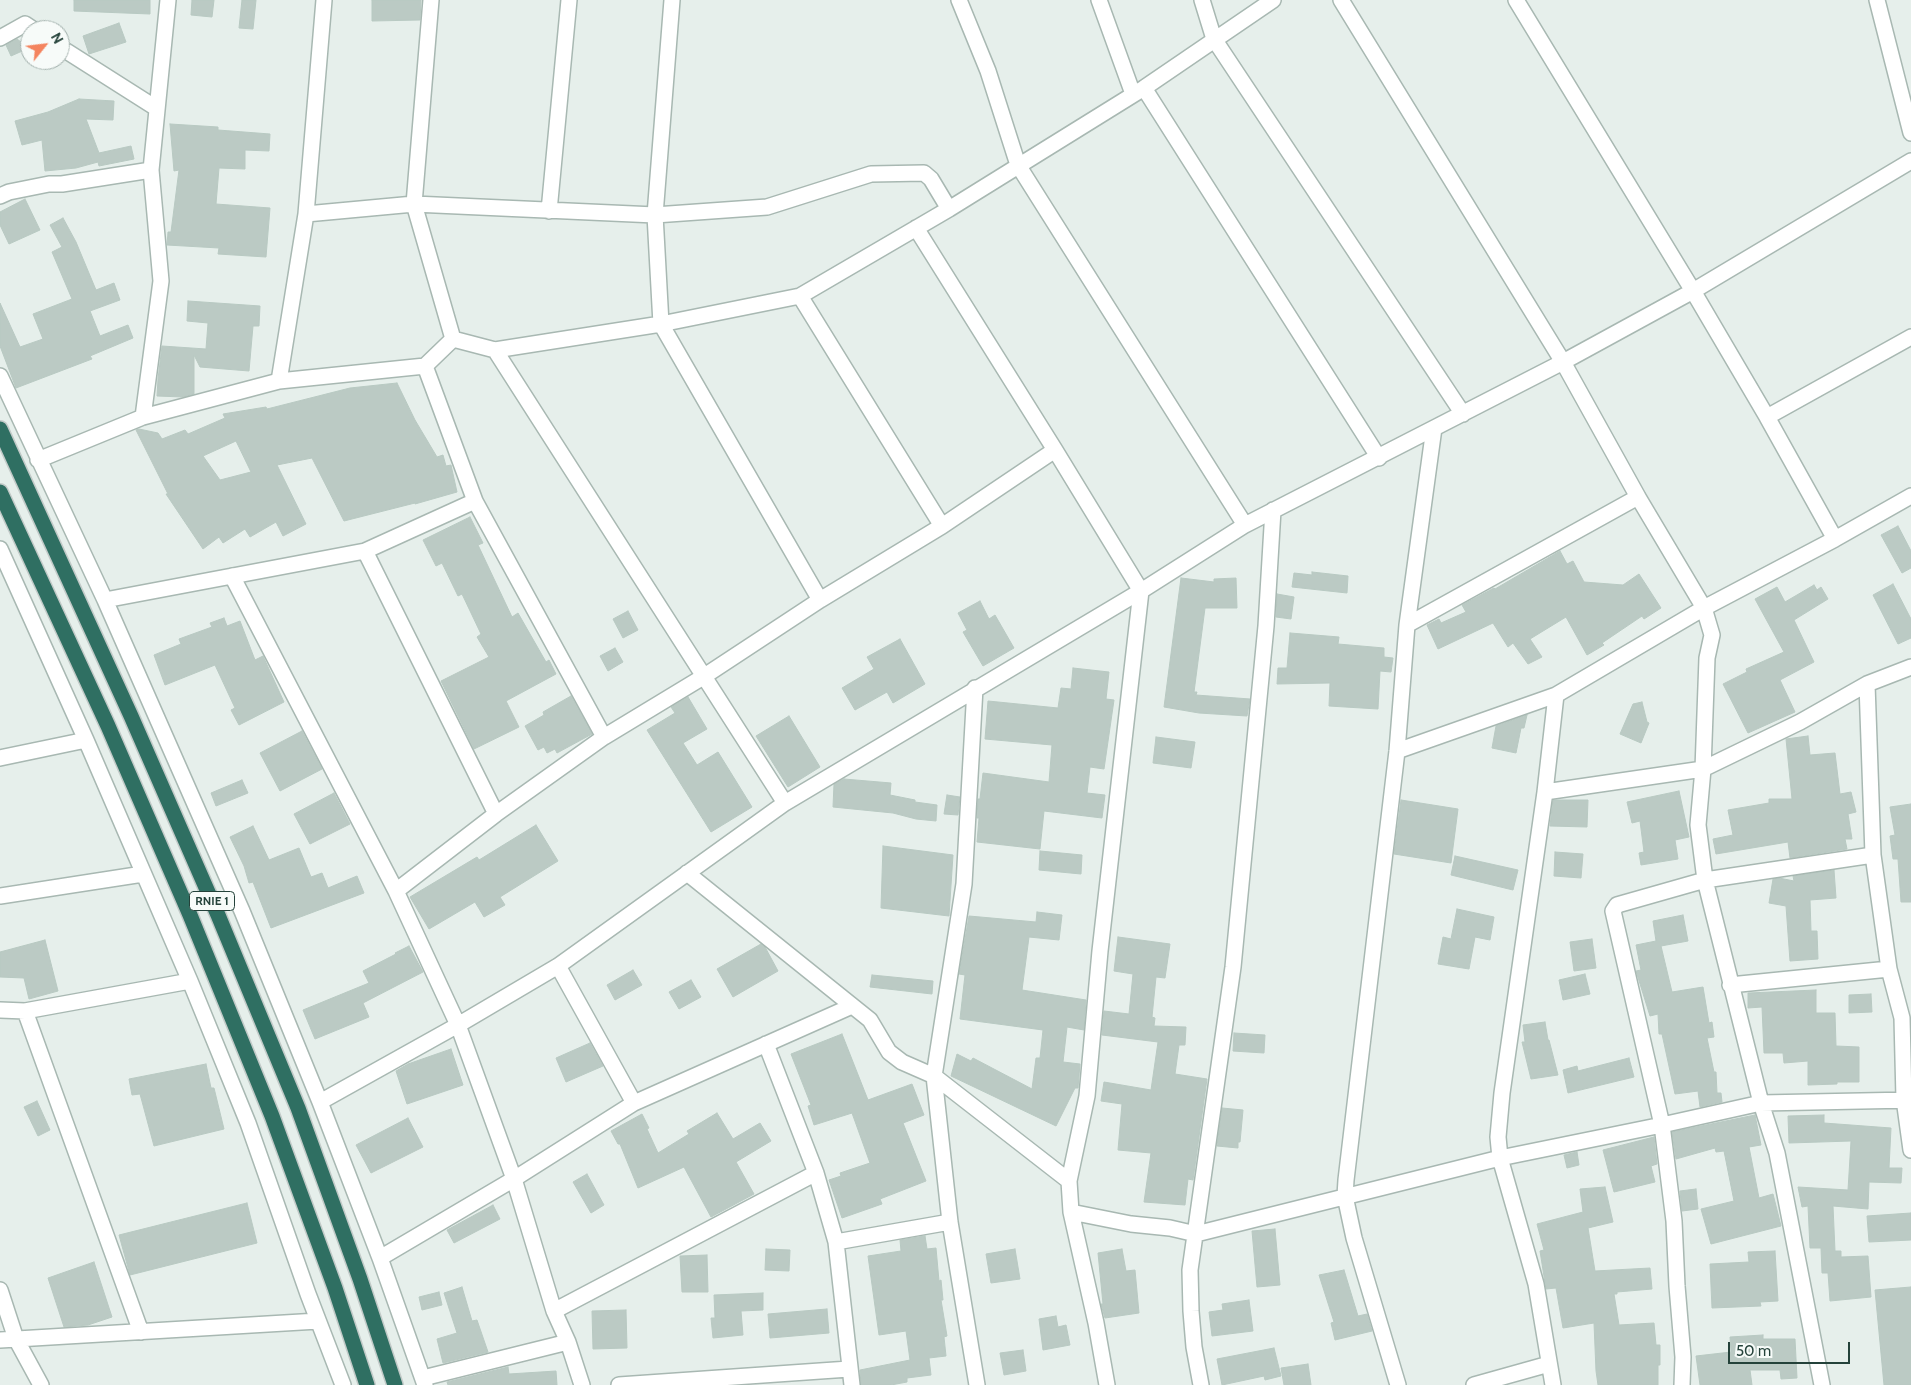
<!DOCTYPE html>
<style>
body{margin:0}
#map{position:relative;width:1911px;height:1385px;overflow:hidden;background:#e6efeb;font-family:Cabin,sans-serif}
canvas{display:block}
.north{position:absolute;left:20px;top:20px;width:50px;height:50px;box-sizing:border-box;background:#f7fbf9;border:1px solid #a3b1ad;border-radius:50%;rotate:61deg;font-size:14px;font-weight:700;line-height:20px;text-align:center;color:#24423a}
.north::after{content:'';display:block;margin:auto;width:18px;height:22px;background:#f4845f;clip-path:polygon(50% 0,100% 100%,50% 72%,0 100%)}
.scale{position:absolute;left:1728px;top:1342px;width:122px;height:22px;box-sizing:border-box;border:2px solid #24423a;border-top:0;padding-left:6px;font-size:15px;line-height:18px;white-space:nowrap;color:#24423a;-webkit-text-stroke:4px #f7fbf9;paint-order:stroke}
</style>
<div id="map">
<canvas width="1911" height="1385"></canvas>
<div class="north">N</div>
<div class="scale">50 m</div>
</div>
<script>
const ctx = document.querySelector('canvas').getContext('2d');
ctx.lineJoin = 'round';
function paint(path, color) {
  ctx.fillStyle = color;
  ctx.fill(path, 'evenodd');
}
function poly(rows) {
  const path = new Path2D();
  for (const r of rows) {
    path.moveTo(r[0], r[1]);
    for (let i = 2; i < r.length; i += 2) path.lineTo(r[i], r[i + 1]);
  }
  return path;
}
function strokePath(path, color, width, dash) {
  ctx.strokeStyle = color;
  ctx.lineWidth = width;
  ctx.lineCap = dash ? 'butt' : 'round';
  ctx.setLineDash(dash || []);
  ctx.stroke(path);
}
function drawText(font, color, halo, rows, align = 'center') {
  ctx.font = font + ' Cabin,sans-serif';
  ctx.lineWidth = 5;
  ctx.setLineDash([]);
  ctx.textBaseline = 'middle';
  ctx.strokeStyle = halo;
  ctx.fillStyle = color;
  for (const [text, x, y, turn = 0] of rows) {
    ctx.save();
    ctx.translate(x, y);
    ctx.rotate((+turn || 0) * Math.PI / 180);
    ctx.textAlign = isNaN(turn) ? turn : align;
    if (halo) ctx.strokeText(text, 0, 0);
    ctx.fillText(text, 0, 0);
    ctx.restore();
  }
}
const building = poly([
 [74,0,150,0,150,14,74,11,74,0],
 [192,0,214,0,212,17,191,15,192,0],
 [242,0,256,0,253,29,239,28,242,0],
 [372,0,421,0,420,20,372,21,372,0],
 [119,23,126,42,89,54,83,36,119,23],
 [17,39,29,48,11,56,6,45,17,39],
 [79,99,114,101,113,120,86,119,99,153,131,146,134,159,99,166,98,162,76,168,45,171,42,140,22,145,15,121,48,112,79,99],
 [170,124,218,127,218,130,270,134,269,151,245,150,245,169,219,168,216,204,270,208,266,257,218,254,219,248,167,245,168,232,171,232,179,170,174,171,170,124],
 [25,199,40,230,9,244,0,225,0,212,25,199],
 [63,218,76,242,96,290,114,283,120,300,90,311,100,336,128,325,133,338,90,356,92,359,16,388,0,346,0,303,20,347,43,339,33,314,72,299,52,252,62,247,50,225,63,218],
 [188,301,260,306,259,326,253,326,249,371,200,367,194,355,194,394,183,397,157,396,158,379,162,346,206,349,208,323,187,321,188,301],
 [397,383,415,420,437,457,443,455,446,466,451,465,457,492,415,504,415,503,344,521,312,458,277,465,306,524,283,536,276,522,250,537,245,529,223,543,219,537,203,549,166,494,168,494,136,430,139,429,158,433,162,439,185,430,188,434,225,418,223,414,266,407,267,409,350,388,397,383],
 [236,441,251,472,220,480,203,456,236,441],
 [470,517,483,543,478,545,512,617,518,613,546,662,549,660,556,674,506,701,519,727,474,749,441,681,489,657,477,637,481,634,462,594,458,596,442,563,436,566,423,540,470,517],
 [1898,526,1911,551,1911,568,1902,573,1881,535,1898,526],
 [1560,551,1567,564,1573,561,1584,582,1623,585,1639,574,1661,608,1644,619,1642,616,1602,643,1604,645,1587,655,1566,617,1530,639,1542,657,1528,664,1513,643,1508,647,1493,623,1438,649,1427,625,1439,619,1441,623,1466,612,1462,605,1494,588,1495,589,1560,551],
 [1312,572,1348,576,1347,593,1292,587,1294,573,1312,575,1312,572],
 [1181,578,1214,582,1214,579,1236,578,1237,608,1205,608,1194,692,1197,692,1196,695,1250,699,1247,716,1199,713,1164,707,1181,578],
 [1893,584,1911,619,1911,638,1898,644,1873,595,1893,584],
 [1814,585,1817,590,1821,587,1828,599,1794,620,1814,662,1780,680,1795,712,1748,733,1723,684,1747,672,1746,669,1784,652,1755,599,1777,587,1785,602,1814,585],
 [1277,594,1294,597,1291,619,1276,617,1277,594],
 [980,601,989,619,995,615,1014,648,983,666,963,632,967,630,958,613,980,601],
 [628,611,638,630,623,638,613,619,628,611],
 [224,618,227,626,240,621,255,660,263,656,284,702,239,725,231,710,235,708,215,665,165,685,154,655,181,644,179,639,212,627,210,623,224,618],
 [1290,633,1339,637,1338,644,1384,648,1384,657,1393,658,1391,672,1380,671,1378,709,1329,706,1330,683,1277,684,1278,668,1287,668,1290,633],
 [900,639,925,684,893,703,887,692,855,710,842,688,874,669,867,657,900,639],
 [615,648,623,662,608,671,600,656,615,648],
 [1073,668,1109,672,1106,699,1114,700,1104,769,1090,767,1087,793,1105,795,1102,818,1044,811,1040,849,977,842,979,818,977,818,978,799,980,799,983,773,1049,782,1052,745,985,739,988,701,1058,708,1061,688,1071,689,1073,668],
 [571,696,592,734,557,753,555,749,547,753,544,747,538,750,525,726,544,715,543,712,571,696],
 [688,697,707,729,683,743,697,765,718,752,752,807,711,832,647,730,675,713,671,707,688,697],
 [1642,702,1647,722,1649,723,1641,743,1620,734,1633,704,1642,702],
 [1527,715,1524,728,1521,728,1516,753,1492,748,1496,726,1527,715],
 [789,716,820,767,788,787,756,736,789,716],
 [302,731,322,769,280,791,260,753,302,731],
 [1808,736,1810,755,1835,753,1840,794,1851,792,1856,812,1848,814,1852,839,1845,839,1847,849,1790,858,1788,842,1716,854,1713,839,1733,835,1728,810,1769,803,1769,799,1792,799,1786,739,1808,736],
 [1156,737,1195,742,1191,768,1153,763,1156,737],
 [844,779,891,783,890,795,915,800,915,802,937,805,936,821,916,819,893,813,833,807,834,784,844,779],
 [242,780,248,793,216,806,211,793,242,780],
 [1679,791,1689,837,1675,840,1678,859,1641,865,1639,853,1644,852,1640,821,1632,823,1627,802,1679,791],
 [334,793,350,824,310,844,294,814,334,793],
 [947,795,960,797,958,815,944,814,947,795],
 [1401,800,1458,809,1451,863,1394,854,1401,800],
 [1553,800,1588,800,1587,827,1550,826,1553,800],
 [1911,804,1911,902,1901,902,1898,859,1893,859,1890,836,1895,835,1890,807,1911,804],
 [536,825,558,861,500,897,505,905,484,917,475,902,429,929,410,897,477,857,479,860,536,825],
 [253,826,269,860,299,848,311,877,322,873,328,888,357,876,364,893,271,928,253,882,249,883,244,866,230,837,253,826],
 [883,846,953,855,949,916,881,908,883,846],
 [1040,851,1082,855,1081,874,1039,870,1040,851],
 [1555,852,1583,854,1581,878,1554,876,1555,852],
 [1455,856,1518,870,1513,890,1451,875,1455,856],
 [1834,870,1836,898,1810,900,1811,931,1817,931,1818,959,1790,961,1786,906,1769,903,1773,879,1779,878,1794,881,1793,876,1834,870],
 [1457,909,1494,917,1490,940,1475,937,1469,969,1438,964,1443,937,1451,939,1457,909],
 [1037,912,1062,915,1059,940,1029,937,1022,990,1086,1000,1084,1030,1067,1027,1063,1062,1080,1064,1078,1088,1075,1088,1056,1126,951,1076,957,1054,971,1061,973,1058,1032,1089,1036,1058,1040,1058,1043,1030,960,1019,965,975,959,974,969,916,1036,922,1037,912],
 [1683,915,1688,941,1661,946,1672,992,1703,987,1709,1023,1712,1022,1714,1037,1707,1038,1714,1072,1716,1072,1717,1093,1721,1093,1722,1102,1700,1107,1698,1091,1675,1094,1662,1034,1659,1034,1658,1014,1650,1016,1636,971,1641,970,1636,945,1656,941,1653,921,1683,915],
 [1118,937,1170,944,1165,978,1156,977,1152,1017,1155,1018,1154,1026,1186,1027,1185,1045,1179,1045,1175,1074,1207,1079,1193,1180,1188,1179,1185,1205,1144,1202,1151,1153,1118,1150,1122,1104,1101,1101,1104,1082,1151,1090,1158,1042,1102,1035,1104,1011,1129,1014,1133,974,1114,971,1118,937],
 [1592,939,1596,968,1574,971,1570,942,1592,939],
 [45,940,58,991,29,999,24,978,0,977,0,952,45,940],
 [761,944,765,947,778,971,733,997,717,969,761,944],
 [409,946,423,972,363,1003,369,1017,315,1039,303,1010,369,983,363,971,396,954,395,953,409,946],
 [633,970,642,985,615,1000,607,985,633,970],
 [1585,974,1590,994,1563,1000,1559,980,1585,974],
 [872,975,933,981,932,994,870,987,872,975],
 [691,980,701,997,679,1009,669,992,691,980],
 [1816,990,1816,1013,1835,1013,1836,1046,1859,1047,1859,1082,1837,1082,1837,1084,1808,1085,1808,1061,1784,1063,1783,1053,1764,1053,1762,1007,1748,1008,1748,993,1816,990],
 [1871,994,1872,1012,1849,1013,1849,995,1871,994],
 [1545,1022,1548,1040,1549,1040,1558,1075,1531,1079,1522,1042,1525,1042,1523,1025,1545,1022],
 [1234,1033,1265,1035,1264,1053,1233,1051,1234,1033],
 [842,1034,868,1100,912,1084,924,1115,903,1123,926,1181,880,1199,882,1204,842,1218,829,1180,841,1176,840,1173,870,1163,852,1113,814,1125,808,1106,811,1105,791,1054,842,1034],
 [590,1043,603,1066,566,1082,556,1058,590,1043],
 [451,1049,463,1085,407,1104,396,1071,408,1064,451,1049],
 [1629,1058,1634,1077,1568,1093,1563,1070,1577,1066,1578,1071,1629,1058],
 [206,1064,211,1088,214,1088,224,1129,154,1146,140,1094,132,1095,129,1079,206,1064],
 [37,1101,50,1130,38,1136,24,1107,37,1101],
 [1222,1108,1243,1110,1240,1142,1238,1142,1238,1148,1217,1146,1222,1108],
 [717,1113,733,1139,760,1123,771,1141,736,1162,754,1194,711,1217,684,1167,638,1188,620,1144,618,1144,611,1131,642,1114,649,1128,647,1129,658,1153,689,1134,687,1131,717,1113],
 [1755,1115,1761,1145,1749,1147,1759,1198,1773,1194,1781,1226,1711,1244,1701,1209,1734,1201,1724,1151,1716,1152,1715,1148,1676,1159,1672,1132,1755,1115],
 [1824,1115,1824,1123,1891,1128,1889,1168,1902,1168,1901,1183,1869,1182,1868,1209,1833,1206,1835,1251,1841,1251,1841,1257,1868,1256,1871,1297,1830,1301,1828,1273,1822,1273,1821,1248,1810,1248,1808,1206,1802,1207,1798,1187,1848,1190,1851,1141,1789,1143,1788,1116,1824,1115],
 [408,1118,423,1147,371,1173,356,1145,408,1118],
 [1654,1137,1657,1164,1651,1166,1655,1182,1614,1192,1603,1150,1654,1137],
 [1577,1152,1579,1165,1567,1168,1564,1155,1577,1152],
 [587,1174,604,1205,591,1213,573,1182,587,1174],
 [1605,1187,1613,1222,1588,1228,1595,1271,1650,1268,1652,1289,1617,1292,1617,1294,1614,1294,1619,1325,1654,1323,1656,1345,1660,1345,1660,1365,1658,1365,1658,1385,1598,1385,1596,1371,1594,1323,1563,1328,1556,1288,1546,1289,1540,1251,1544,1250,1537,1224,1583,1212,1580,1189,1605,1187],
 [1696,1189,1698,1209,1682,1211,1680,1191,1696,1189],
 [247,1203,257,1243,130,1275,119,1235,247,1203],
 [493,1205,500,1219,454,1243,447,1230,493,1205],
 [1911,1213,1911,1240,1869,1242,1867,1216,1911,1213],
 [1275,1229,1280,1285,1257,1287,1252,1231,1275,1229],
 [925,1236,927,1249,936,1248,939,1281,941,1280,943,1300,941,1300,947,1336,944,1337,946,1356,929,1358,931,1375,907,1378,907,1382,891,1385,861,1385,860,1370,910,1360,906,1331,879,1335,868,1256,901,1251,900,1240,925,1236],
 [766,1249,790,1250,789,1271,765,1270,766,1249],
 [1015,1249,1020,1279,991,1283,986,1254,1015,1249],
 [1122,1249,1126,1271,1135,1270,1139,1313,1105,1318,1101,1304,1103,1304,1098,1253,1122,1249],
 [1775,1251,1778,1301,1760,1302,1761,1306,1712,1308,1710,1264,1749,1262,1748,1252,1775,1251],
 [707,1255,708,1292,682,1292,680,1256,707,1255],
 [94,1262,112,1317,88,1325,64,1327,48,1278,94,1262],
 [1344,1270,1358,1316,1367,1314,1372,1331,1335,1340,1331,1323,1334,1322,1319,1275,1344,1270],
 [462,1287,472,1321,477,1320,488,1352,443,1363,437,1339,457,1333,444,1293,462,1287],
 [1911,1287,1911,1385,1884,1385,1875,1290,1911,1287],
 [439,1292,442,1305,422,1310,419,1297,439,1292],
 [763,1293,763,1310,741,1311,743,1335,713,1338,711,1318,715,1318,714,1295,763,1293],
 [1249,1300,1253,1331,1212,1336,1209,1312,1223,1310,1222,1304,1249,1300],
 [827,1309,829,1333,770,1338,768,1314,827,1309],
 [626,1310,627,1348,593,1349,592,1311,626,1310],
 [1056,1316,1058,1327,1066,1325,1070,1345,1043,1350,1039,1319,1056,1316],
 [1763,1335,1763,1339,1795,1339,1797,1378,1781,1379,1780,1370,1750,1370,1752,1385,1700,1385,1696,1356,1731,1352,1730,1337,1763,1335],
 [1274,1348,1281,1376,1265,1380,1264,1376,1222,1385,1217,1359,1274,1348],
 [1023,1350,1026,1371,1004,1375,1000,1353,1023,1350],
 [1308,1364,1311,1385,1284,1385,1281,1368,1308,1364],
 [508,1367,509,1374,556,1371,557,1385,448,1385,447,1382,508,1367]
]);
const minor = poly([
 [431,0,414,204,453,339],
 [672,0,655,215,661,324,820,600],
 [959,0,988,71,1018,165,1245,525],
 [1099,0,1133,94],
 [1202,0,1214,39,1463,414],
 [1341,0,1563,362,1638,497,1704,608,1712,635,1707,658,1703,769,1698,825,1705,880,1761,1103,1777,1153,1822,1385],
 [1516,0,1693,291,1767,417,1835,539],
 [1877,0,1911,133],
 [0,38,25,24,34,30],
 [60,47,156,108],
 [1144,88,1379,458],
 [0,196,9,192,49,184,62,184,151,170],
 [549,211,569,0],
 [306,214,414,204,655,215,767,207,871,174,924,173,931,179,949,209],
 [916,228,1055,450,1141,591,1100,951,1087,1096,1069,1181,1071,1212,1096,1323,1107,1385],
 [800,296,942,526],
 [453,339,495,350,661,324,800,296,949,209,1144,88,1273,0],
 [495,350,785,803],
 [425,366,475,501,604,737],
 [0,376,105,600,242,911,320,1102,380,1258,425,1385],
 [279,381,306,214,324,0],
 [143,417,161,281,151,170,168,0],
 [1767,417,1911,337],
 [38,460,143,417,279,381,425,366,453,339],
 [0,549,86,740,190,981,248,1123,308,1294,343,1385],
 [365,551,496,814],
 [232,576,396,891,458,1025,514,1179,554,1311,568,1342,582,1385],
 [105,600,365,551,475,501],
 [1407,625,1638,497],
 [1867,684,1873,855,1889,969,1902,1018,1904,1099,1911,1150],
 [975,688,964,884,934,1076,950,1222,977,1385],
 [1397,751,1556,695,1704,608,1835,539,1911,496],
 [0,758,86,740],
 [1545,792,1703,769,1800,722,1867,684,1911,667],
 [687,873,870,1020,889,1052,902,1062,934,1076,1069,1181],
 [396,891,496,814,604,737,703,677,820,600,942,526,1055,450],
 [0,896,143,874],
 [558,966,634,1103],
 [1730,985,1889,969],
 [0,1010,25,1011,190,981],
 [25,1011,141,1332],
 [766,1044,816,1173,836,1242,852,1385],
 [320,1102,458,1025,558,966,785,803,1141,591,1245,525,1563,362,1693,291,1911,161],
 [1071,1212,1131,1224,1170,1228,1196,1234,1500,1158,1662,1125,1761,1103,1911,1100],
 [836,1242,950,1222],
 [380,1258,514,1179,634,1103,852,1006],
 [0,1290,16,1339,41,1385],
 [554,1311,816,1173],
 [0,1340,318,1321],
 [423,1378,568,1342],
 [619,1385,849,1369],
 [1201,1385,1194,1347,1191,1311,1190,1270,1233,967,1266,626,1273,510],
 [1398,1385,1354,1238,1345,1196,1346,1180,1397,751,1407,625,1434,428],
 [1474,1385,1549,1364],
 [1553,1385,1536,1284,1500,1158,1498,1137,1502,1093,1545,792,1556,695],
 [1682,1385,1683,1357,1677,1286,1674,1221,1662,1125,1613,911,1617,905,1705,880,1873,855]
]);
const highway = poly([
 [0,429,131,716,218,915,298,1108,360,1279,395,1385],
 [0,492,108,726,190,915,272,1116,335,1288,367,1385]
]);
const shields = [
 [212,901,45]
];
const shieldNames = [
 ["RNIE 1",212,901]
];
paint(building, '#bbcac4');
strokePath(building, '#b8c9c2', 1);
strokePath(minor, '#a8b8b2', 18);
strokePath(highway, '#c2cac8', 18);
strokePath(minor, '#fff', 15);
strokePath(highway, '#2f6f62', 15);
for (const [x, y, w] of shields) {
  const box = new Path2D();
  box.roundRect(x - w / 2, y - 9.5, w, 19, 4);
  ctx.fillStyle = '#f7fbf9';
  ctx.fill(box);
  strokePath(box, '#24423a', 1);
}
drawText('bold 12px', '#24423a', null, shieldNames);
</script>
